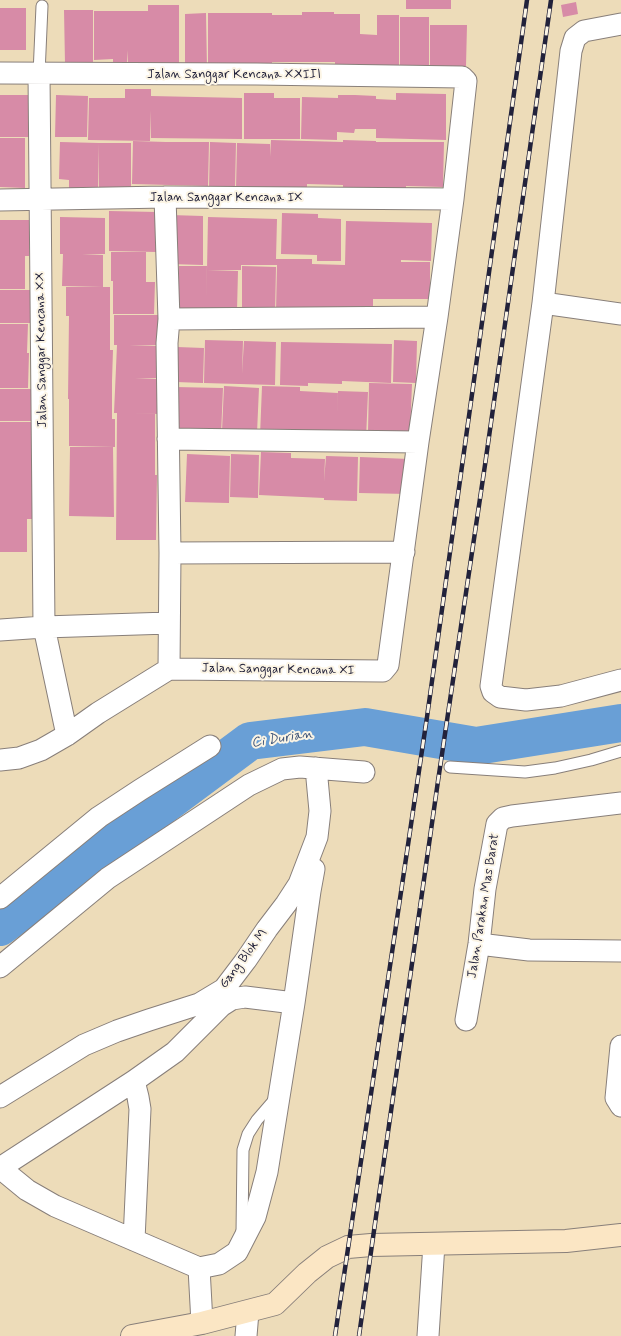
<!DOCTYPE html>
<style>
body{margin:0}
canvas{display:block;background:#eddcb9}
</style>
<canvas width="621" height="1336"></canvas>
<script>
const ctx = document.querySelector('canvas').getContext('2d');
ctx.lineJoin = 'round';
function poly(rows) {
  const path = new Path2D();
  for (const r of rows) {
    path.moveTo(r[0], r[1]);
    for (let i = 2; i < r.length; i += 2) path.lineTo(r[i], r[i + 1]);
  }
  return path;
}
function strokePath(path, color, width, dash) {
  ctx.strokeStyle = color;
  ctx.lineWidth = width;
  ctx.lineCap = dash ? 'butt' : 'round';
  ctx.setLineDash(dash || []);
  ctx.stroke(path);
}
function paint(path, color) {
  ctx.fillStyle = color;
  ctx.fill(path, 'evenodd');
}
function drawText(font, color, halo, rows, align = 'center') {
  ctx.font = font + ' Mynerve,sans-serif';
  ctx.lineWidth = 4;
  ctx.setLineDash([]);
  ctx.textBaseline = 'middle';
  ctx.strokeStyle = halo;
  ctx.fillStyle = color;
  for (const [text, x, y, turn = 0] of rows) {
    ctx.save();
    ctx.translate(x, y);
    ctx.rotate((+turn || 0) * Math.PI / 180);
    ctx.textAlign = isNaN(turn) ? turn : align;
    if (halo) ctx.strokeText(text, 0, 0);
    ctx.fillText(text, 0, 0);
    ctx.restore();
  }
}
const river = poly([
 [0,927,250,741,365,727,476,746,621,723]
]);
const building = poly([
 [406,0,451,0,451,9,406,9],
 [576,2,578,14,563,17,561,5],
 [148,5,179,5,179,69,128,67,128,50,127,64,113,64,113,59,94,60,94,11,148,11],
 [0,8,26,8,26,50,0,50],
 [64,10,93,10,93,64,65,64],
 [302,12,334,12,334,14,360,14,360,34,377,35,377,15,399,15,399,70,335,66,335,62,272,62,272,68,208,69,208,13,272,13,272,15,302,15],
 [206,13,207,69,185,69,185,14],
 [400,17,429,17,429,70,400,70],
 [430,25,467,25,466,66,430,66],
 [125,89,151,89,151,96,242,98,242,139,151,138,151,110,150,141,88,140,89,98,125,98],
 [244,93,274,93,274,98,300,98,300,139,244,139],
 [396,93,446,94,446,140,376,138,376,129,355,129,354,133,337,132,337,140,301,139,302,97,338,98,338,95,355,95,376,96,376,99,396,100],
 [0,95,31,95,30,137,0,137],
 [56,95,88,96,87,137,55,137],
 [0,138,25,138,25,188,0,187],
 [271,140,343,142,343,140,376,141,376,142,444,142,443,187,406,186,406,188,343,187,343,185,307,184,307,187,269,187,269,190,236,189,237,143,270,144,270,157],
 [133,141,166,142,166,148,166,142,209,142,208,186,132,184],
 [60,142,99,143,98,192,69,191,69,180,59,179],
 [210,142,236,143,235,189,209,189],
 [99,143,131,143,131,187,99,187],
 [109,211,157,212,157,252,109,251],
 [282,213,318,214,318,218,341,219,341,261,317,261,317,255,281,254],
 [170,215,203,216,203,265,169,264],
 [60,217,105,218,105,254,82,254,103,255,103,287,62,286,63,254,60,254],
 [208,217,277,219,276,259,312,259,312,264,345,265,346,221,432,223,431,261,401,260,401,262,430,262,430,299,373,299,373,308,276,312,277,265,241,265,241,270,207,270],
 [0,220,30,220,29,256,25,256,25,289,0,289,0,256,14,256,0,256],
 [111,252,146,252,146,282,155,282,154,314,113,314,113,281,111,281],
 [179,266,207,266,206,311,178,310],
 [242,266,276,267,275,315,242,314],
 [207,270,238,271,237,311,206,310],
 [66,287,110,287,110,350,113,350,112,381,81,381,112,381,112,419,115,419,115,447,69,446,69,399,68,399,69,316,66,316],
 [0,290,31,290,30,323,0,323],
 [114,315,159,315,159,345,129,346,159,346,158,378,135,379,158,379,158,414,127,413,155,414,155,475,157,475,156,540,116,540,117,413,114,413,117,345,114,345],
 [0,324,28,324,27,353,11,353,29,353,28,388,0,388],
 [205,340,243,341,242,374,244,341,276,342,275,385,204,383],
 [394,340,417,341,416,383,393,382],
 [281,342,392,344,391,383,342,381,342,384,308,383,308,386,280,385],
 [177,347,204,348,203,383,176,382],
 [369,383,412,384,410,434,368,432],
 [224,386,259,388,257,433,222,431],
 [262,386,300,387,300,391,338,393,337,419,338,391,368,392,366,439,260,436],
 [175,387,223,388,221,435,173,433],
 [0,389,33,389,32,421,0,421],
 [0,422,34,422,36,519,27,519,27,552,0,552],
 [70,447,113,447,114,517,69,516],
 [261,452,291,453,291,458,325,459,324,482,326,456,358,457,357,501,324,500,324,498,259,495],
 [187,454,230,456,229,503,185,502],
 [231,454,259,455,258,498,230,497],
 [360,457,409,459,408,494,359,493]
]);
const lane = poly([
 [39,74,42,6],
 [450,767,525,772,555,768,591,760,621,751],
 [242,1233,243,1150,248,1134,257,1120,276,1098]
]);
const street = poly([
 [621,24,584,31,575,38,571,51,543,303,491,686,493,692,500,697,526,700,561,696,621,680],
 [0,73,257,74,462,77,466,81,453,199,437,317,418,442,388,665,383,671,169,669],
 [39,74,44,627,67,735],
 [165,197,169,319,167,343,170,553,169,669],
 [0,200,165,197,453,199],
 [543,303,621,314],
 [169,319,437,317],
 [168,439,418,442],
 [170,553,404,552],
 [0,630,44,627,169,623],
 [0,760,19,758,41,750,67,735,98,713,169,669],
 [0,898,99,817,140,790,210,746],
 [479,944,529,950,621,951],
 [0,967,108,878,249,785,282,769,300,767,364,772],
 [466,1020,479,944,485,889,497,824,503,818,512,816,621,803],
 [621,1046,616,1098,621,1106],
 [0,1097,84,1045,117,1031,149,1020,199,1004,224,989,246,960,267,929,286,904,299,884,317,837,320,811,316,768],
 [134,1240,140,1109,138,1097,134,1081],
 [199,1268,55,1206,27,1190,0,1168,134,1081,175,1052,221,1006,232,999,245,997,294,1003],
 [202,1323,199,1268,219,1264,237,1252,255,1217,267,1172,294,1003,310,891,314,869],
 [246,1336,248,1312],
 [428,1336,434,1244]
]);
const secondary = poly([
 [132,1336,202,1323,275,1304,307,1273,327,1257,348,1247,371,1245,566,1241,621,1235]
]);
const rail = poly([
 [335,1336,427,717,527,0],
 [359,1336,438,781,485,465,551,0]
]);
const streetNames = [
 ["Jalan Sanggar Kencana XXIII",234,75],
 ["Jalan Sanggar Kencana IX",226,198],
 ["Jalan Sanggar Kencana XX",42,350,-91],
 ["Jalan Sanggar Kencana XI",278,670,1],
 ["Jalan Parakan Mas Barat",484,906,-81],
 ["Gang Blok M",244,959,-53]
];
const waterNames = [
 ["Ci Durian",282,739,-9]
];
strokePath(river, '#699fd6', 38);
paint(building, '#d78ba7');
strokePath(lane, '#887f7a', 13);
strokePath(street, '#887f7a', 23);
strokePath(secondary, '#887f7a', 24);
strokePath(lane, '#fff', 11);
strokePath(street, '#fff', 21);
strokePath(secondary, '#fbe6c4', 22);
strokePath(rail, '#22223b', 4.5);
strokePath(rail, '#fcf5e5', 3, [9]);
drawText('13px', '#22223b', '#fcf5e5', streetNames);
drawText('italic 14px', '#3e5479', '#fcf5e5', waterNames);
</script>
